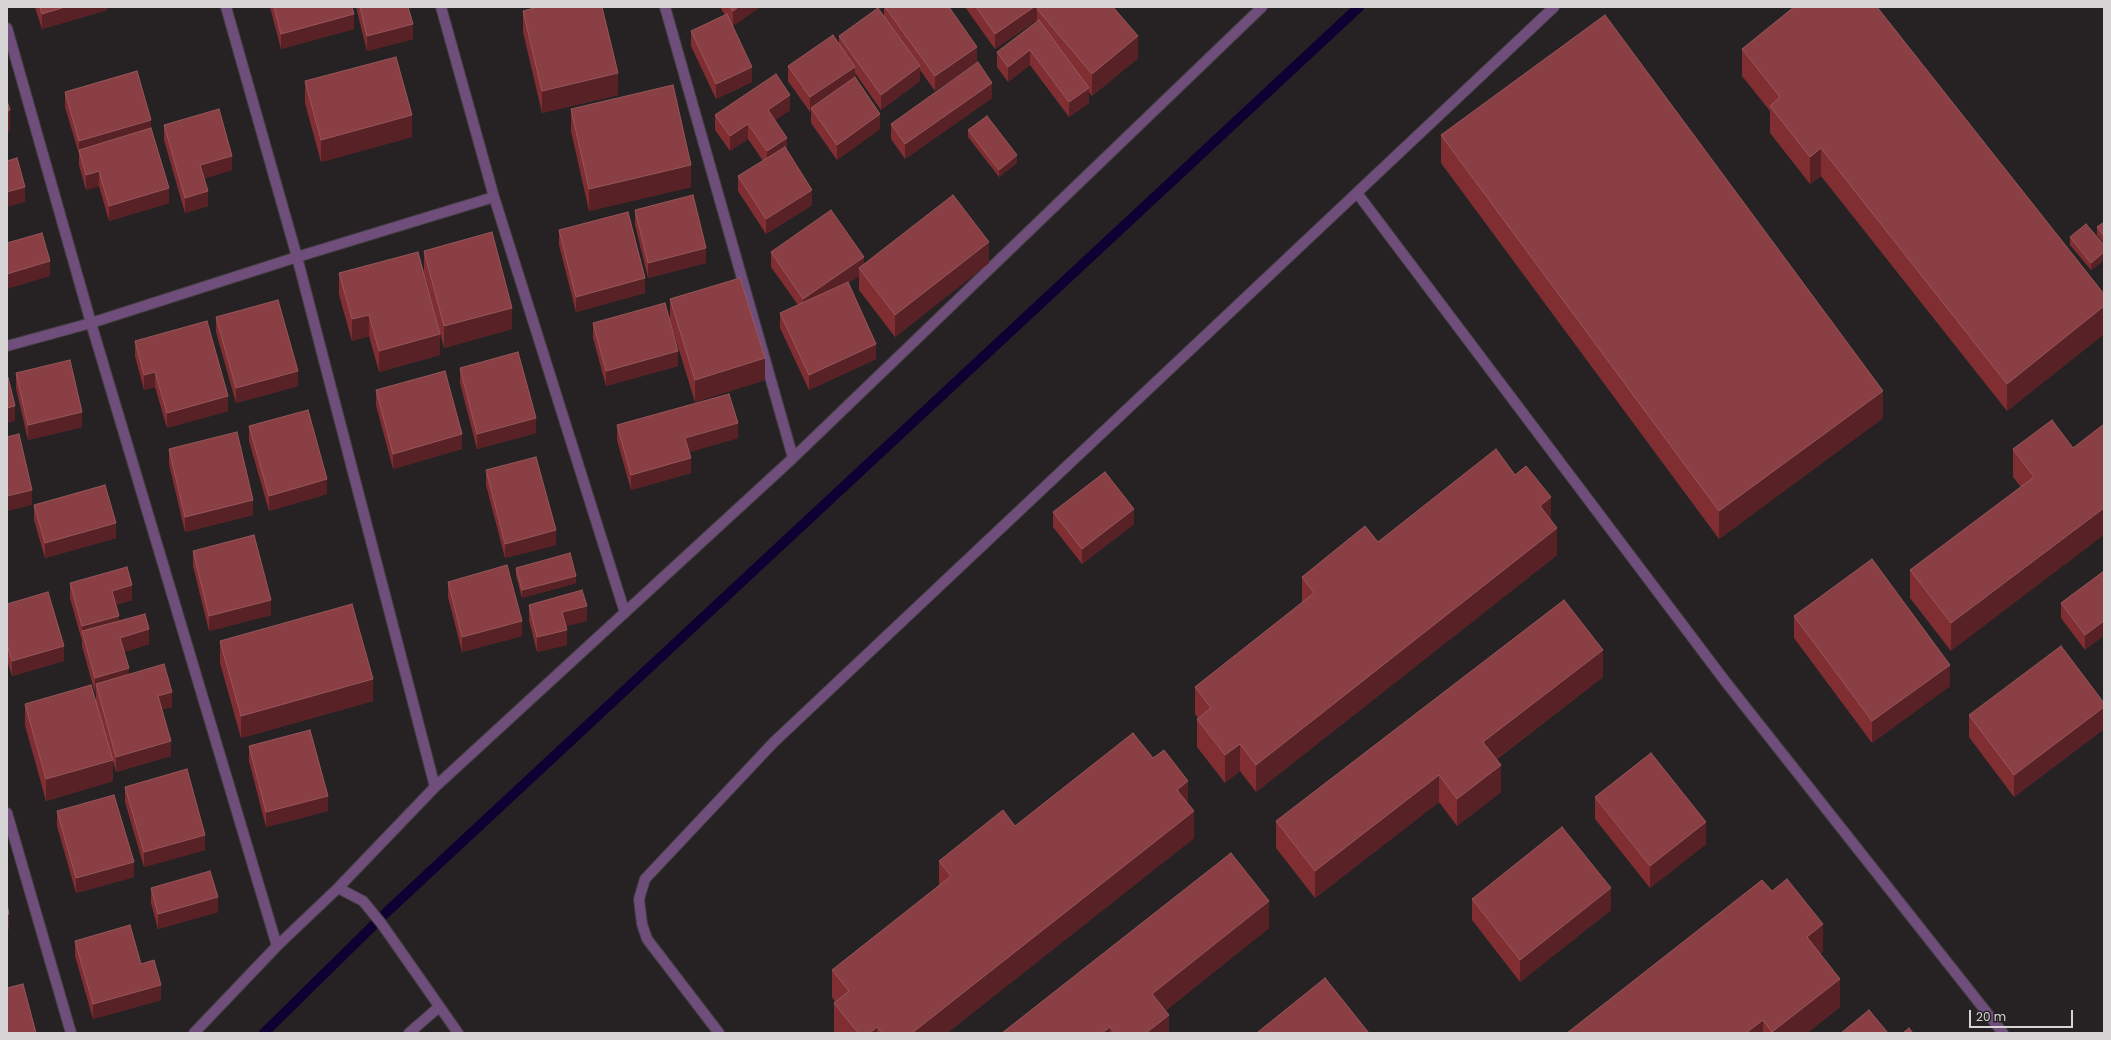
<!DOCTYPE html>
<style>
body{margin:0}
#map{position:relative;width:2111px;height:1040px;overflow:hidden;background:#262224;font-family:Poppins,sans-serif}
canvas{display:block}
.frame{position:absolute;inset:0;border:8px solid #d6d4d5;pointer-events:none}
.scale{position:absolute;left:1969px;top:1010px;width:104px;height:18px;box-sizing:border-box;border:2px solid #d6d4d5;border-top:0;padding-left:5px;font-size:12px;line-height:14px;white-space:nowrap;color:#d6d4d5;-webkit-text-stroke:3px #262224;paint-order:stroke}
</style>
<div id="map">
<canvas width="2111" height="1040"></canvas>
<div class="frame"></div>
<div class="scale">20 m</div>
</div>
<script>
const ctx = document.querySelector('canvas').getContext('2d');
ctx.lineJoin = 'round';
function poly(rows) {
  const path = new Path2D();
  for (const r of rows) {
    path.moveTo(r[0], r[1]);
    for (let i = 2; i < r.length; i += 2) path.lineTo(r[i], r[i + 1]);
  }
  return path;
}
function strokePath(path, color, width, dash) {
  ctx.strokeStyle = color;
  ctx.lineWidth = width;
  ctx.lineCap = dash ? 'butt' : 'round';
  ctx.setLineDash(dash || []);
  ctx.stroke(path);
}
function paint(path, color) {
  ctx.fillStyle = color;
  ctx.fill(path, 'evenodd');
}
const stream = poly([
 [264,1033,390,909,1359,7]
]);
const minor = poly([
 [226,7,297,257,435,787],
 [441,7,494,197,625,613],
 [665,7,793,458],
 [7,28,91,323,277,946],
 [1357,193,1725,681,2003,1033],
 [7,346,91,323,297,257,494,197],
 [7,813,71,1033],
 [338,888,363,901,381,923,458,1033],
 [194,1033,277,946,338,888,435,787,793,458,1262,7],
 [409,1033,439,1007],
 [719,1033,647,939,642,924,639,899,645,879,774,742,1554,7]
]);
const wall = poly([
 [35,7,107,7,107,10,42,29],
 [270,7,352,7,354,29,281,49],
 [356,7,408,7,413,39,367,51],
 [720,7,760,7,733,26,732,24,752,82,716,99,691,46,691,31,725,15],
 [884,7,949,7,977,62,935,91,920,70,920,81,881,110,855,73,855,77,880,129,837,160,811,123,811,112,810,112,788,81,788,66,839,44,839,36,884,16],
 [965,7,1113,7,1138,58,1092,96,1089,92,1089,103,1069,117,1030,65,1008,82,997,67,997,52,1037,22,1037,20,995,49],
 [523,11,618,95,542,113,523,32],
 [1742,49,2104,294,2104,334,2007,411,1821,176,1810,184,1770,133,1770,111,1742,76],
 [305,81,412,137,321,162,305,103],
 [65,92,151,129,169,203,109,221,99,186,86,190,79,165,79,154,65,107],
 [992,98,905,159,891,139,891,124],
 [571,109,691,187,589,211,571,131],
 [790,110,775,120,787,150,812,205,766,234,738,191,738,176,763,161,748,139,730,151,715,130,715,115],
 [164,125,232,170,205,178,208,206,185,213,164,140],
 [968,130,1017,163,999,177,968,137],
 [1441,135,1883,418,1719,539,1441,163],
 [635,210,706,263,648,278,635,225],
 [2104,222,2104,243,2097,235,2097,227],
 [559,230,645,293,576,312,559,245],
 [2070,237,2104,245,2104,260,2091,270,2070,245],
 [424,251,512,329,444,348,424,272],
 [771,252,864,264,989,263,895,337,859,290,859,276,848,283,876,359,809,390,780,328,780,313,798,305,771,267],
 [339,273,440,355,379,372,369,336,352,341,339,295],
 [670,299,765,380,695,402,670,321],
 [216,317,298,386,236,403,216,332],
 [593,323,678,366,606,386,593,338],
 [135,341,228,411,167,428,155,387,144,390,135,356],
 [460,368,536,433,477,449,460,383],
 [16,373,82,427,28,440,16,388],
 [376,390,462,449,393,469,376,405],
 [617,425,738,438,689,452,691,473,631,490,617,440],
 [249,426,327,494,269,511,249,441],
 [2073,448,1951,651,1910,598,1910,570,2021,487,2013,477,2013,449],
 [169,449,253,515,185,532,169,464],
 [486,470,556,545,505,558,486,485],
 [34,505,116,538,45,558,34,520],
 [1053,512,1134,524,1082,564,1053,527],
 [1551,520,1557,555,1256,792,1240,771,1225,783,1197,747,1197,719,1198,718,1195,714,1195,687,1302,603,1302,577,1378,542],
 [193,551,271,615,209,631,193,566],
 [516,568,576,583,522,598,516,576],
 [2104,571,2085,650,2061,618,2061,603],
 [448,582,522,636,462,652,448,597],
 [70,583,132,600,116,605,119,621,149,644,124,652,129,674,172,707,162,709,171,756,116,772,113,761,113,781,46,801,25,725,25,704,96,699,96,693,95,693,82,646,82,641,70,598],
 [7,604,64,661,12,676,7,660],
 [529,605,587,621,566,626,567,645,537,652,529,620],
 [1794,616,1950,686,1872,743,1794,638],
 [220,641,373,701,241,738,220,663],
 [1603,677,1497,759,1501,792,1457,826,1439,802,1315,898,1276,848,1276,821],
 [2104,703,2104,729,2014,797,1969,737,1969,715],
 [249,746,328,811,266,827,249,761],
 [125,787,205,850,144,867,125,802],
 [1595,797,1706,844,1650,888,1595,819],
 [1188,804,1194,838,947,1033,836,1033,834,1031,834,1003,835,1002,832,997,832,970,939,886,939,861,1015,826],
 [57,811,134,877,76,893,57,826],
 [151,888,218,912,158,929,151,903],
 [1772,891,1823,952,1820,954,1840,1007,1807,1033,1567,1033],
 [1472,899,1611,910,1520,982,1472,920],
 [1269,928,1165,1011,1169,1033,1002,1033],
 [75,941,141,964,161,1000,93,1019,75,956]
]);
const shadedWall = poly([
 [65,7,107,7,107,10,42,29,42,14],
 [738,7,760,7,733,26,733,11],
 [1034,7,1039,7,1039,11,1037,9,1037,20,995,49,995,34],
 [354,14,354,29,281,49,281,34],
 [413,24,413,39,367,51,367,36],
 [1138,36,1138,58,1092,96,1092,74],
 [977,47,977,62,935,91,935,76],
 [1030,50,1030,65,1008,82,1008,67],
 [920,66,920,81,881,110,881,95],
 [752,67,752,82,716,99,716,84],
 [855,67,855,82,811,108,811,112,810,112,810,97],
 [618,73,618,95,542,113,542,91],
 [992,83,992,98,905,159,905,144],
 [1089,88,1089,103,1069,117,1069,102],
 [790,95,790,110,768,125,768,110],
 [10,110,10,131,7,132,7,111],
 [880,114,880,129,837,160,837,145],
 [412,115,412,137,321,162,321,140],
 [151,120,151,135,79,151,79,141],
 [748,124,748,139,730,151,730,136],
 [787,138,787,153,767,166,767,151],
 [1821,148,1821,176,1810,184,1810,157],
 [1017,155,1017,163,999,177,999,170],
 [232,156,232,170,200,180,200,165],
 [691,165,691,187,589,211,589,189],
 [99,171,99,186,86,190,86,175],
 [25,187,25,202,7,207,7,192],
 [169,188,169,203,109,221,109,206],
 [812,190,812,205,766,234,766,219],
 [208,191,208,206,185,213,185,198],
 [989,242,989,263,895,337,895,315],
 [706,248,706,263,648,278,648,263],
 [2104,252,2104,260,2091,270,2091,263],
 [864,257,864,272,859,268,859,276,803,314,803,299],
 [50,261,50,276,7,289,7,274],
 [645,278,645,293,576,312,576,297],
 [2104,306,2104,334,2007,411,2007,384],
 [512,308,512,329,444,348,444,326],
 [369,315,369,336,352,341,352,319],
 [440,334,440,355,379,372,379,351],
 [876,344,876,359,809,390,809,375],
 [678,351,678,366,606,386,606,371],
 [765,358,765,380,695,402,695,380],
 [298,371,298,386,236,403,236,388],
 [155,372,155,387,144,390,144,375],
 [1883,391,1883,418,1719,539,1719,511],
 [228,396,228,411,167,428,167,413],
 [15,406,15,421,7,423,7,408],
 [82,412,82,427,28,440,28,425],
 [536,418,536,433,477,449,477,434],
 [738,423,738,438,685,453,685,438],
 [462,434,462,449,393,469,393,454],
 [691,458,691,473,631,490,631,475],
 [327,479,327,494,269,511,269,496],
 [32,490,32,505,7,511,7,496],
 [1551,497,1551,525,1540,506],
 [253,500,253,515,185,532,185,517],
 [2104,508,2104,535,1951,651,1951,623],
 [1134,509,1134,524,1082,564,1082,549],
 [116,523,116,538,45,558,45,543],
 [1557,528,1557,555,1256,792,1256,765],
 [556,530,556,545,505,558,505,544],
 [576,576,576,583,522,598,522,590],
 [132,585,132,600,112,606,112,591],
 [271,600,271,615,209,631,209,616],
 [587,606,587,621,562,627,562,612],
 [119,616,119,630,82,632,82,626],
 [522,621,522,636,462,652,462,637],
 [2104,621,2104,636,2085,650,2085,635],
 [149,629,149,644,120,653,120,638],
 [567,630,567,645,537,652,537,637],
 [64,646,64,661,12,676,12,661],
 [1603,650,1603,677,1483,769,1483,742],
 [1950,665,1950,686,1872,743,1872,721],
 [129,668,129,683,96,684,96,693,95,693,95,678],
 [373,679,373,701,241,738,241,716],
 [172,692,172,707,158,711,158,696],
 [2104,707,2104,729,2014,797,2014,775],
 [171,741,171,756,116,772,116,757],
 [1240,744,1240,771,1225,783,1225,755],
 [113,760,113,781,46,801,46,779],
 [1501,765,1501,792,1457,826,1457,799],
 [1439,775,1439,802,1315,898,1315,871],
 [1188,781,1188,808,1177,790],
 [328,796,328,811,266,827,266,812],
 [1194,811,1194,838,947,1033,912,1033],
 [1706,822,1706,844,1650,888,1650,866],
 [205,835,205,850,144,867,144,852],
 [134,862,134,877,76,893,76,878],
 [1611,888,1611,910,1520,982,1520,960],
 [218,897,218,912,158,929,158,914],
 [1269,901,1269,928,1152,1021,1152,994],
 [9,914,9,929,7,930,7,915],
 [1823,924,1823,952,1807,964,1807,937],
 [1840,979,1840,1007,1807,1033,1772,1033,1772,1032],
 [161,985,161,1000,93,1019,93,1004],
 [1169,1015,1169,1033,1146,1033],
 [1763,1020,1763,1033,1746,1033],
 [877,1027,877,1033,870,1033],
 [1110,1027,1110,1033,1102,1033]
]);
const building = poly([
 [40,7,65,7,42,14,40,7],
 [274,7,352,7,354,14,281,34,274,7],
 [360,7,408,7,413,24,367,36,360,7],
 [538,7,602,7,618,73,542,91,523,11,538,7],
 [730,7,738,7,733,11,730,7],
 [885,7,949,7,977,47,935,76,885,7],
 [976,7,1034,7,995,34,976,7],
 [1040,7,1113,7,1138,36,1092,74,1037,9,1040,7],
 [1794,7,1877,7,2104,294,2104,306,2007,384,1821,148,1810,157,1770,106,1780,97,1742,49,1794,7],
 [878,8,920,66,881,95,839,36,878,8],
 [727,14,752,67,716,84,691,31,727,14],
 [1605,15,1883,391,1719,511,1441,135,1605,15],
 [1039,20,1089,88,1069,102,1030,50,1008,67,997,52,1039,20],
 [833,35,855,67,810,97,788,66,833,35],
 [396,57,412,115,321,140,305,81,396,57],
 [978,62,992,83,905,144,891,124,978,62],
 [137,71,151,120,79,141,65,92,137,71],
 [776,74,790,95,768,110,787,138,767,151,748,124,730,136,715,115,776,74],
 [855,77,880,114,837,145,811,108,855,77],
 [673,85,691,165,589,189,571,109,673,85],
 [7,101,10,110,7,111,7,101],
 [219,109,232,156,200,165,208,191,185,198,164,125,219,109],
 [987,116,1017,155,999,170,968,130,987,116],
 [151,128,169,188,109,206,99,171,86,175,79,150,151,128],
 [785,147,812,190,766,219,738,176,785,147],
 [17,158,25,187,7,192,7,161,17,158],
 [693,195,706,248,648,263,635,210,693,195],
 [953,195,989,242,895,315,859,268,953,195],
 [831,210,864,257,803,299,771,252,831,210],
 [628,212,645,278,576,297,559,230,628,212],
 [2104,222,2104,236,2097,227,2104,222],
 [2086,224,2104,245,2104,252,2091,263,2070,237,2086,224],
 [492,232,512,308,444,326,424,251,492,232],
 [42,233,50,261,7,274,7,243,42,233],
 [418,252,440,334,379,351,369,315,352,319,339,273,418,252],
 [740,278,765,358,695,380,670,299,740,278],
 [848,282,876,344,809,375,780,313,848,282],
 [278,300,298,371,236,388,216,317,278,300],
 [665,303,678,351,606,371,593,323,665,303],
 [207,321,228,396,167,413,155,372,144,375,135,341,207,321],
 [518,352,536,418,477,434,460,368,518,352],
 [70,360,82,412,28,425,16,373,70,360],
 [445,371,462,434,393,454,376,390,445,371],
 [7,377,8,377,15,406,7,408,7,377],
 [729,394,738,423,685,438,691,458,631,475,617,425,729,394],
 [308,410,327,479,269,496,249,426,308,410],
 [2052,420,2073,448,2104,424,2104,508,1951,623,1910,570,2034,477,2013,449,2052,420],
 [237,432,253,500,185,517,169,449,237,432],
 [19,434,32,490,7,496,7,437,19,434],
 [1496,449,1515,475,1526,466,1551,497,1540,506,1557,528,1256,765,1240,744,1225,755,1197,719,1211,708,1195,687,1314,593,1302,577,1365,526,1378,542,1496,449],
 [536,457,556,530,505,544,486,470,536,457],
 [1105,472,1134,509,1082,549,1053,512,1105,472],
 [105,485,116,523,45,543,34,505,105,485],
 [254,535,271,600,209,616,193,551,254,535],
 [570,553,576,576,522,590,516,568,570,553],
 [1872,559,1950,665,1872,721,1794,616,1872,559],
 [507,565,522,621,462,637,448,582,507,565],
 [127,567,132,585,112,591,119,616,82,626,70,583,127,567],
 [2104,571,2104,621,2085,635,2061,603,2104,571],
 [582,590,587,606,562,612,567,630,537,637,529,605,582,590],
 [48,592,64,646,12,661,7,645,7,604,48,592],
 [1564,600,1603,650,1483,742,1501,765,1457,799,1439,775,1315,871,1276,821,1564,600],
 [352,604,373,679,241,716,220,641,352,604],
 [145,614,149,629,120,638,129,668,95,678,82,631,145,614],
 [2061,646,2104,703,2104,707,2014,775,1969,715,2061,646],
 [164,664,172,692,158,696,171,741,116,757,96,684,164,664],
 [91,685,113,760,46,779,25,704,91,685],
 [310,730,328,796,266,812,249,746,310,730],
 [1133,733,1153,758,1164,750,1188,781,1177,790,1194,811,912,1033,882,1033,877,1027,870,1033,858,1033,834,1003,849,991,832,970,951,876,939,861,1003,810,1015,826,1133,733],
 [1651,753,1706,822,1650,866,1595,797,1651,753],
 [187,769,205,835,144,852,125,787,187,769],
 [114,795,134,862,76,878,57,811,114,795],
 [1562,827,1611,888,1520,960,1472,899,1562,827],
 [1231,853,1269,901,1152,994,1169,1015,1146,1033,1115,1033,1110,1027,1102,1033,1002,1033,1231,853],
 [210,871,218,897,158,914,151,888,210,871],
 [1787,879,1823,924,1807,937,1840,979,1772,1032,1763,1020,1746,1033,1567,1033,1762,880,1772,891,1787,879],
 [7,904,9,914,7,915,7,904],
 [130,925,141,964,154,960,161,985,93,1004,75,941,130,925],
 [1325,978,1369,1033,1259,1033,1258,1032,1325,978],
 [23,984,36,1033,7,1033,7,988,23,984],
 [1869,1010,1888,1033,1841,1033,1869,1010],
 [1909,1028,1913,1033,1903,1033,1909,1028]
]);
strokePath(stream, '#0e0033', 10);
strokePath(minor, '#423e40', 12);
strokePath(minor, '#704e7b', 10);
paint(wall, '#802e32');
paint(shadedWall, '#582125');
paint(building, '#8a3f44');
strokePath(building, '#96575a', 1);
</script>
